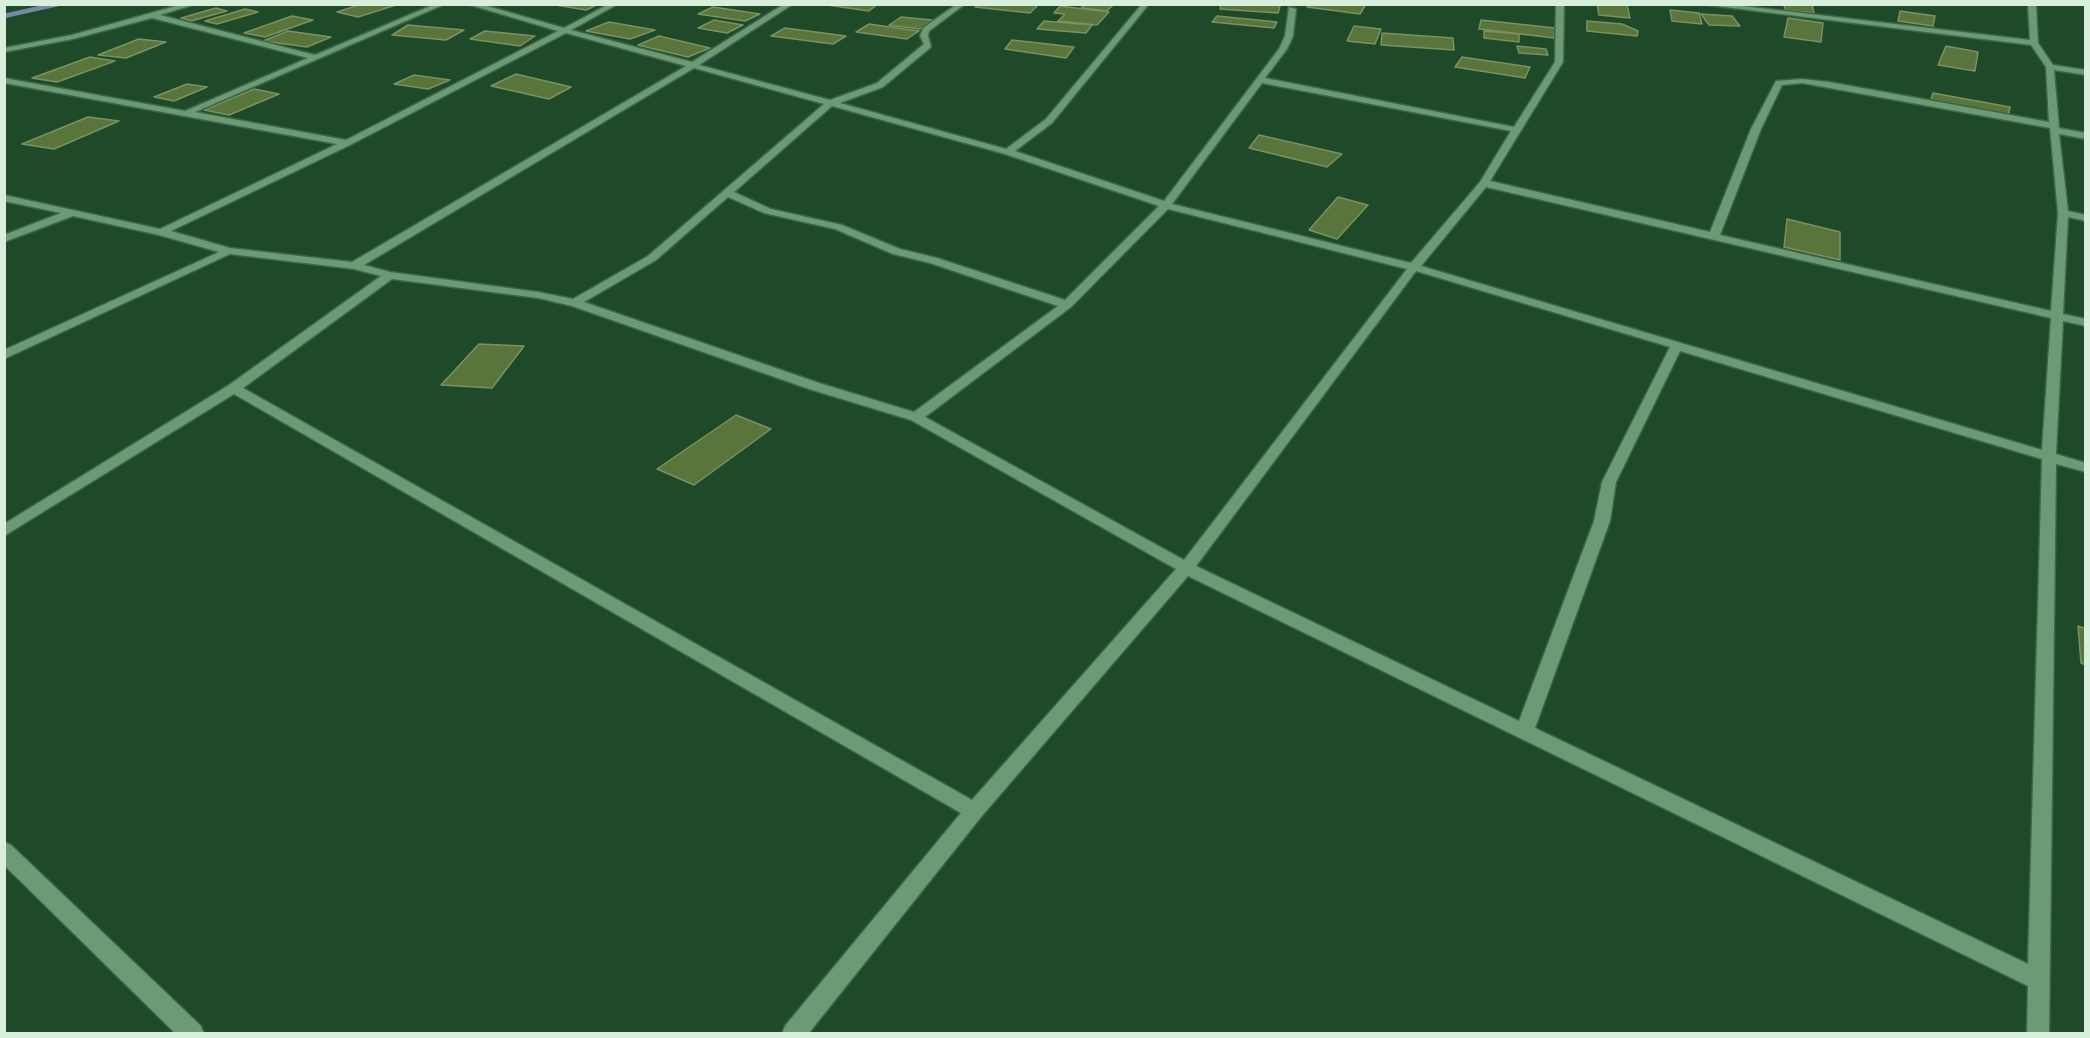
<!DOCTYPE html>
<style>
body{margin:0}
#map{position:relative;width:2090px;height:1038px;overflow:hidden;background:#1e4a29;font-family:"PT Serif",serif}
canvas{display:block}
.frame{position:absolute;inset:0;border:6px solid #d8f0db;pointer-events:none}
</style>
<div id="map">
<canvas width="2090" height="1038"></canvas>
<div class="frame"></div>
</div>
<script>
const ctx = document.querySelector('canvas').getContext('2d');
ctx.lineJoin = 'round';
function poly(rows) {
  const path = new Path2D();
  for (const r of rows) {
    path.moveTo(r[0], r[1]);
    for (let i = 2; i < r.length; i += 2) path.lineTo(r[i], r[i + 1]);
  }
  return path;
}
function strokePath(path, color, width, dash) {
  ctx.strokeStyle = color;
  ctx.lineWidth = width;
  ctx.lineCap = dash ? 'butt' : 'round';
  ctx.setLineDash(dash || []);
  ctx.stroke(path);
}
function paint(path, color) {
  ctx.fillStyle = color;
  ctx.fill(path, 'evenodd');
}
const stream = poly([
 [4,16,58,4]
]);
const building = poly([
 [362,4,399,4,358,17,337,12,362,4],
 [549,4,599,4,586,10,549,4],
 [820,4,878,4,869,11,820,4],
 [978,4,1039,4,1030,13,975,7,978,4],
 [1086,4,1114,4,1107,11,1081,8,1086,4],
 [1221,4,1265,4,1280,6,1278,13,1220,9,1221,4],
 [1308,4,1366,4,1360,14,1307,7,1308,4],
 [1597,4,1627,5,1630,18,1599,15,1597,4],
 [1784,4,1812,4,1814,13,1785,10,1784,4],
 [1060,6,1109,12,1097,25,1058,21,1065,14,1054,13,1060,6],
 [713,7,760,14,745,21,698,14,713,7],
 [216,8,227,11,191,21,181,18,216,8],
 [245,9,258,12,217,24,205,21,245,9],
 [1670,10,1699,13,1702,24,1672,21,1670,10],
 [1900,11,1935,16,1933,26,1898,21,1900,11],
 [1701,14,1732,16,1740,26,1709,25,1701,14],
 [292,16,313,20,265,37,244,33,292,16],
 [1217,16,1277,22,1274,28,1212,22,1217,16],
 [901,17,932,20,920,29,889,25,901,17],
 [1788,18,1823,23,1821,42,1784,37,1788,18],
 [714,20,743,25,727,33,698,28,714,20],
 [1481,20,1555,28,1554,38,1479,29,1481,20],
 [1044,21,1092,25,1086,33,1037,29,1044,21],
 [1587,21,1622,24,1638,31,1637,36,1587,31,1587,21],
 [609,22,655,30,630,39,586,31,609,22],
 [869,24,919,31,907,39,856,32,869,24],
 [408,25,464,30,446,40,392,35,408,25],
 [1354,26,1381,29,1375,44,1347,41,1354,26],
 [785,28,846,36,833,44,771,36,785,28],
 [288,31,331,37,307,47,263,41,288,31],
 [485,31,535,36,520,46,470,39,485,31],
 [1484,31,1519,34,1519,42,1484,38,1484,31],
 [1382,33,1453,38,1454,50,1381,45,1382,33],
 [659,36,710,48,688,57,638,45,659,36],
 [139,39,166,42,126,58,98,55,139,39],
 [1012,40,1074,47,1066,58,1005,49,1012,40],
 [1517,46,1546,49,1548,55,1519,53,1517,46],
 [1946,46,1978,52,1975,71,1938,65,1946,46],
 [90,57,115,61,57,82,32,78,90,57],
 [1462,57,1530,67,1525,78,1455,67,1462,57],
 [516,74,571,87,549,99,491,86,516,74],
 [414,75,450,80,428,89,394,84,414,75],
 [187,84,207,87,174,101,154,97,187,84],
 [254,89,279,94,229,115,204,110,254,89],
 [1933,93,2010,107,2008,117,1930,102,1933,93],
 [88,117,119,121,54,149,22,144,88,117],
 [1259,135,1342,154,1327,167,1249,148,1259,135],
 [1338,197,1368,205,1337,239,1309,230,1338,197],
 [1787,219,1840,232,1840,260,1784,247,1787,219],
 [479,344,524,346,492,388,441,385,479,344],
 [736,415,771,429,694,485,657,469,736,415],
 [2078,626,2086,629,2086,665,2081,663,2078,626]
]);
const minor = poly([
 [183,4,196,4,160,15,315,55,435,4,445,4,195,112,346,140,558,31,467,4,480,4,564,28,609,4,618,4,571,30,692,62,784,4,793,4,699,65,830,100,877,83,924,44,920,36,923,28,957,4,965,4,929,31,928,36,931,47,883,87,840,103,1006,149,1046,119,1142,4,1149,4,1052,123,1015,151,1164,201,1279,49,1285,36,1289,7,1296,9,1293,36,1287,49,1265,78,1514,127,1555,62,1556,4,1564,4,1563,62,1490,181,1710,232,1751,129,1776,81,1802,79,1829,82,2049,122,2046,67,2031,45,1700,4,1726,4,2030,40,2028,4,2036,4,2038,43,2053,65,2086,70,2086,75,2054,70,2059,128,2086,133,2086,139,2059,134,2068,211,2086,215,2086,221,2068,217,2063,314,2086,319,2086,326,2063,321,2056,454,2086,463,2086,472,2056,464,2049,1034,2027,1034,2028,986,1188,576,981,817,808,1034,782,1034,785,1026,961,813,234,394,4,536,4,524,229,385,381,276,354,269,230,254,4,359,4,350,219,252,159,235,73,216,4,242,4,235,61,213,4,201,4,195,160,229,337,144,4,83,4,78,185,111,308,58,152,18,73,39,4,52,4,48,72,35,183,4],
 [566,33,686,66,352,262,230,248,171,231,350,145,566,33],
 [694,68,824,104,648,256,573,299,538,292,390,272,364,265,694,68],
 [1262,83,1511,131,1480,182,1411,263,1172,204,1262,83],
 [1802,83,2050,128,2058,213,2051,311,1720,235,1761,129,1782,85,1802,83],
 [832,106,1005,154,1159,206,1065,300,937,258,900,249,842,225,771,209,734,192,832,106],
 [1486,187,2051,318,2042,450,1421,266,1486,187],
 [728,197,764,213,835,229,893,254,930,263,1058,306,914,412,819,383,584,302,656,260,728,197],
 [1168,209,1407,269,1184,560,925,417,1071,307,1168,209],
 [1416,271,1670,347,1602,482,1594,521,1519,721,1196,566,1416,271],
 [392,279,538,298,572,306,809,389,911,420,1176,569,972,800,243,388,392,279],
 [1680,351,2042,459,2028,964,1535,728,1610,521,1616,482,1680,351],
 [4,842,11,845,201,1026,204,1034,176,1034,4,865,4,842]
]);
strokePath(stream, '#7588a6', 4.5);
paint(building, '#5a753c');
strokePath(building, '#7a9262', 1.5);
strokePath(minor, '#3c6549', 3);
paint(minor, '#6c9a75');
</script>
